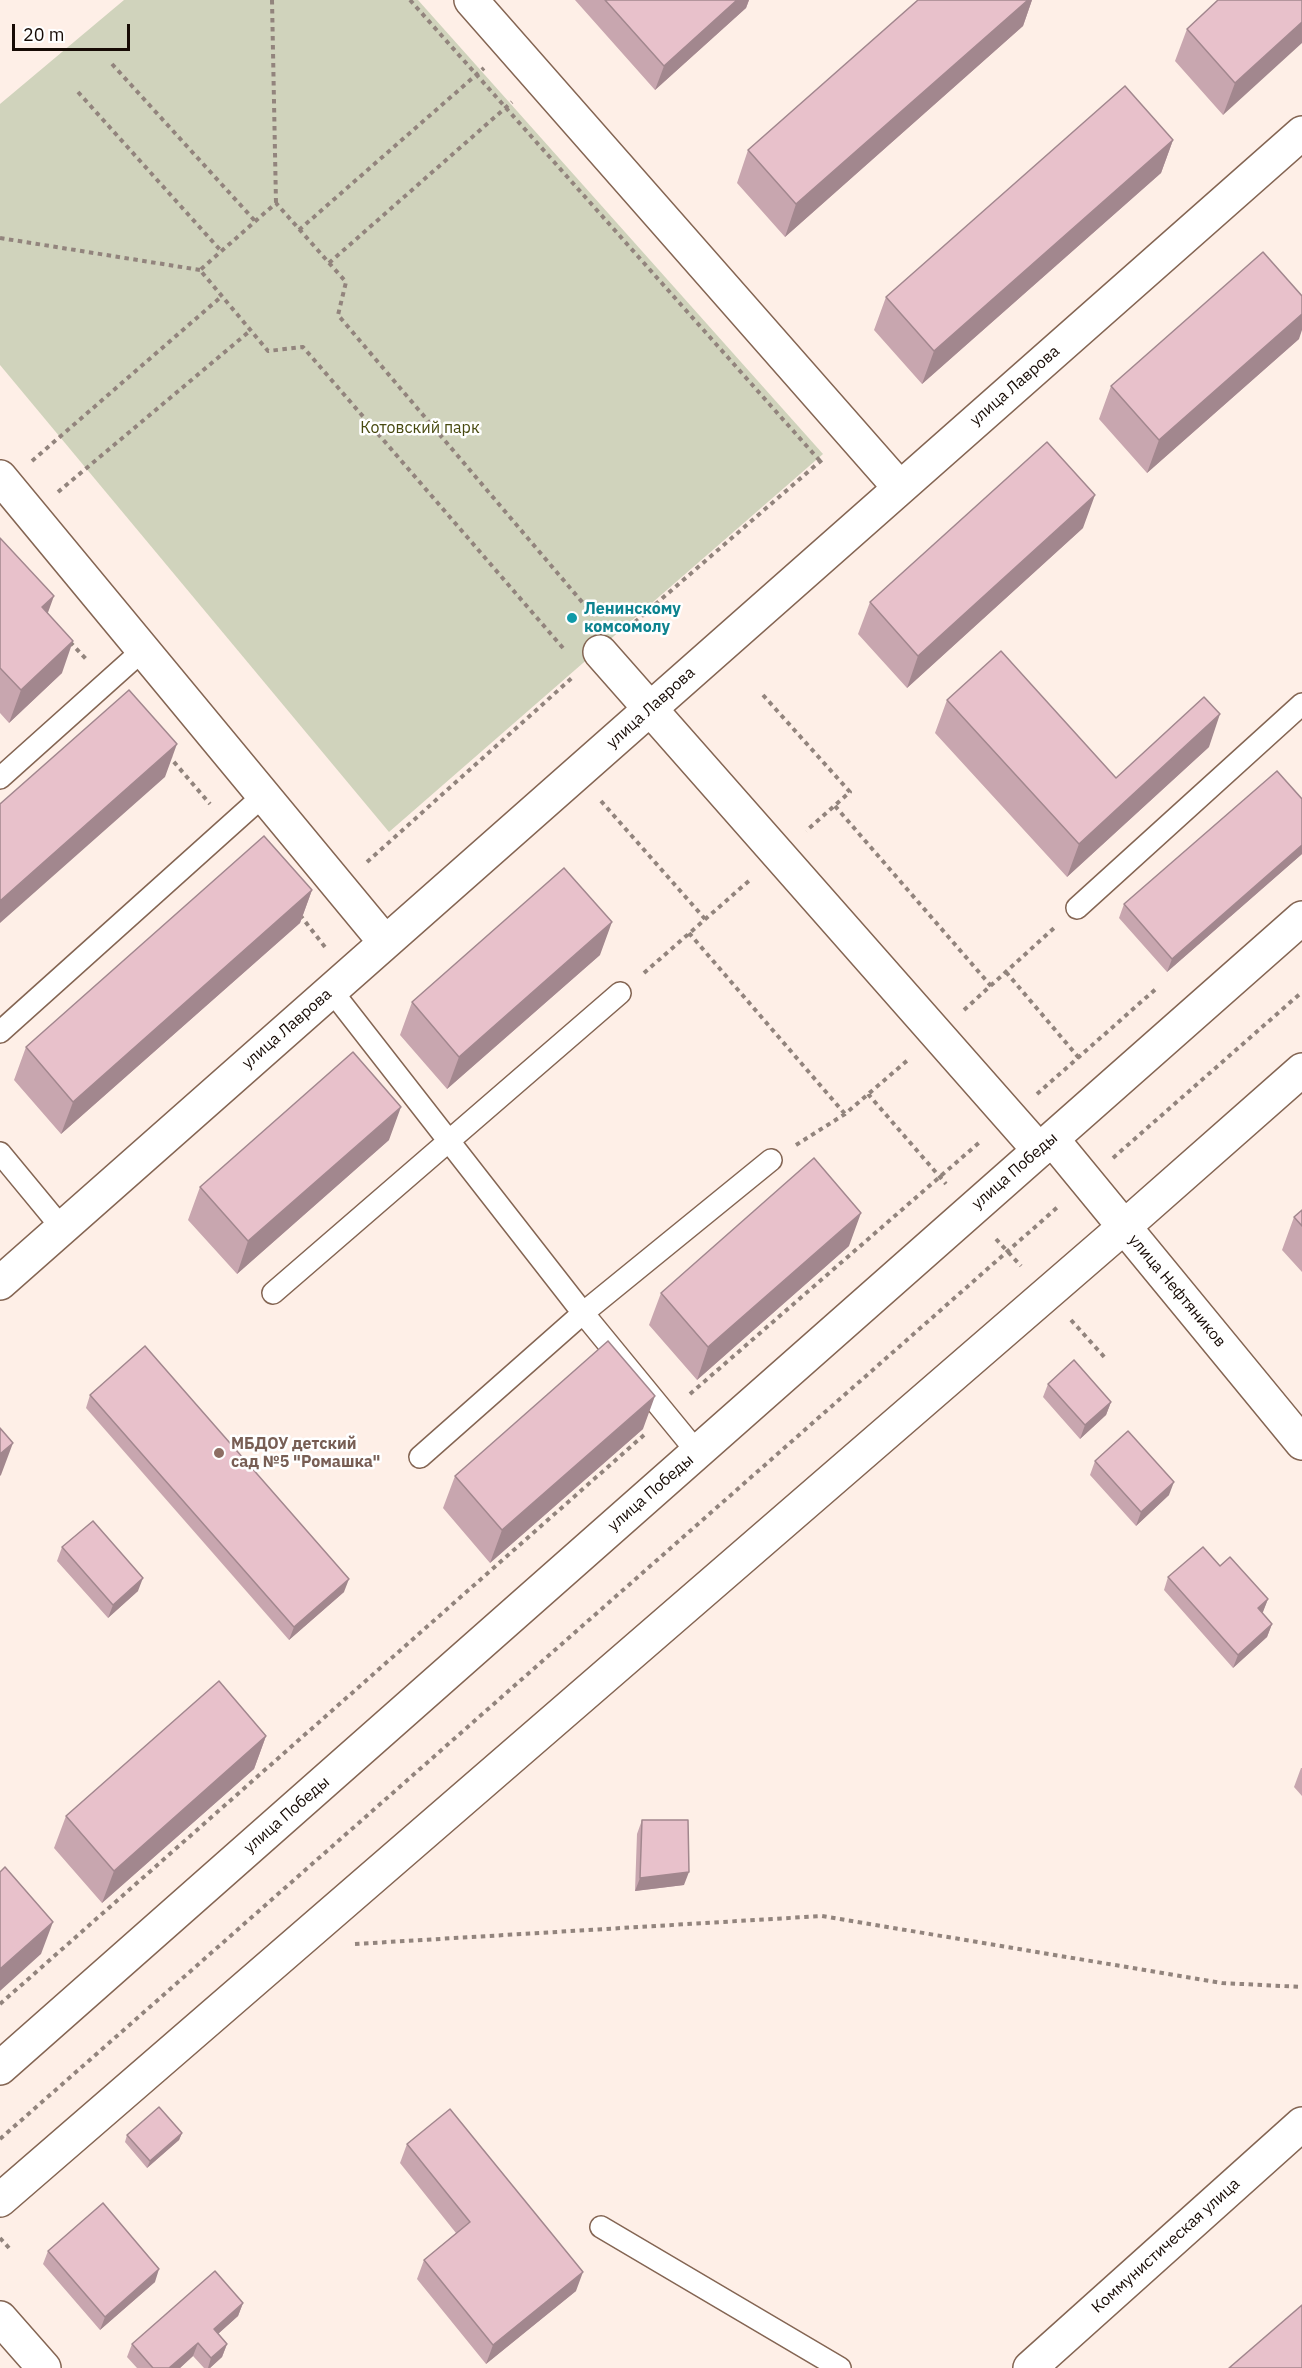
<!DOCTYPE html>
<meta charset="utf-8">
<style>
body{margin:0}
#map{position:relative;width:1302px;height:2368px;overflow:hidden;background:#feefe7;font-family:"IBM Plex Sans",sans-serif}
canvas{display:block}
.scale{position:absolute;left:12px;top:24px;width:118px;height:27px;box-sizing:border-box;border:3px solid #170b05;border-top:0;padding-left:8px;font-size:18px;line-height:21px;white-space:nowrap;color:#170b05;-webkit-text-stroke:4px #fff;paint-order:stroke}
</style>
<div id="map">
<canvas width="1302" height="2368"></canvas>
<div class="scale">20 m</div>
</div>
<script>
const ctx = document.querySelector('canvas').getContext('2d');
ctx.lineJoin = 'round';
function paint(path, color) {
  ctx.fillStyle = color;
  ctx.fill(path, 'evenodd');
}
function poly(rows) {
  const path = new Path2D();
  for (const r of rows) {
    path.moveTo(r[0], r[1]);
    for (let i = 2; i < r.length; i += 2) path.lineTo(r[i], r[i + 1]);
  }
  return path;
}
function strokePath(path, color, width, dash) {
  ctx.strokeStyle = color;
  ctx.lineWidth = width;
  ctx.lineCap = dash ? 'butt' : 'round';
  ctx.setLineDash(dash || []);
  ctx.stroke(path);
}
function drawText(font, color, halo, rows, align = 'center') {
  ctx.font = font + ' "IBM Plex Sans",sans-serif';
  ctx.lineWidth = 5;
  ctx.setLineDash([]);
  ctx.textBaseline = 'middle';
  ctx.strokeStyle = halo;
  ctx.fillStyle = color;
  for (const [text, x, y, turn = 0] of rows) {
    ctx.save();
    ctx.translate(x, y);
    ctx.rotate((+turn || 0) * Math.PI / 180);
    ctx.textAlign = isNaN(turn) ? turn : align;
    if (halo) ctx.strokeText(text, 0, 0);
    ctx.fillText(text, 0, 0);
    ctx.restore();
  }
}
const green = poly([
 [124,0,418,0,823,454,389,832,0,365,0,104]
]);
const path = poly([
 [272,0,276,203],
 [410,0,820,461],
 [112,64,256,222],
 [78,92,222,252],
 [299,230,484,68],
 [0,238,200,270],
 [329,263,512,102],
 [32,461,222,296],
 [58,492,251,330],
 [628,628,824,458],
 [70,642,87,660],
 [563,648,303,347,268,351,200,270,276,203,346,282,338,315,594,616],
 [763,695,850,792,806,831],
 [168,755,210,804],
 [601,801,705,919],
 [835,806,991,986],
 [367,862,573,677],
 [300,915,325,947],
 [689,933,845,1114],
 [1006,972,1079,1058],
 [644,973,751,879],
 [964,1010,1054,928],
 [868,1094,946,1184],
 [1037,1094,1158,987],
 [796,1145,845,1114,909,1059],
 [1113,1158,1302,992],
 [996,1239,1021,1266],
 [1071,1320,1107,1360],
 [690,1394,981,1141],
 [355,1944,822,1916,1222,1983,1302,1987],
 [0,2004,644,1435],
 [0,2139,1060,1205],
 [0,2238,9,2248]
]);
const lane = poly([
 [0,778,143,650],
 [1077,908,1302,704],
 [331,990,583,1313,697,1452],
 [0,1032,264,795],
 [0,1153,62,1228],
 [273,1293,620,993],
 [420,1457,583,1313,771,1160],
 [601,2227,840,2368]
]);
const street = poly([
 [471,0,900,488],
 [0,477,385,942],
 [600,652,1039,1150],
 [0,1283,1302,133],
 [1030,2368,1302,2124]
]);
const secondary = poly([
 [1052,1139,1302,1443],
 [0,2068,1302,918],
 [0,2200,1124,1227,1302,1070],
 [0,2318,44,2368]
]);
const wall = poly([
 [575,0,749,0,746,8,655,90],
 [918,0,1032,0,1023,26,785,237,737,183,748,150],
 [1302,0,1223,115,1175,61,1187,29],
 [1173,140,1161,173,922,384,874,330,886,297],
 [1299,339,1147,473,1099,419,1111,386],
 [1083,528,907,688,858,634,870,602],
 [0,538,48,613,62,673,9,723,0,713],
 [947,700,1116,778,1209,747,1067,877,935,733],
 [1302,799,1302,854,1167,972,1119,918,1124,904],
 [312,890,300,923,61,1134,14,1080,26,1047],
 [600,955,447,1089,400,1035,412,1002],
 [389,1140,237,1274,188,1220,200,1187],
 [1302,1210,1302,1272,1282,1250,1294,1217],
 [849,1246,697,1380,649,1325,661,1293],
 [1048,1384,1111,1402,1106,1415,1080,1439,1043,1397],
 [90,1395,344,1592,289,1640,86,1408],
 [643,1429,490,1563,443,1508,455,1476],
 [1095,1461,1169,1495,1136,1526,1090,1475],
 [62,1547,138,1591,108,1618,57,1561],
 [1220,1566,1268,1599,1262,1613,1272,1624,1267,1637,1233,1668,1164,1590,1168,1577],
 [266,1736,254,1769,102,1903,54,1848,66,1816],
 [1301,1768,1302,1768,1302,1796,1294,1787],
 [642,1820,684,1885,635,1891,637,1834],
 [182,2133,179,2140,147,2168,125,2142,127,2135],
 [407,2144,576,2291,486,2364,417,2279,424,2260,456,2233,400,2163],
 [48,2251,155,2282,100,2330,43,2264],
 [243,2303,238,2316,218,2334,227,2344,222,2357,210,2368,204,2368,193,2356,180,2368,137,2368,127,2357,132,2344]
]);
const shadedWall = poly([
 [737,0,749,0,746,8,655,90,664,66],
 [1028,0,1032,0,1023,26,785,237,796,204],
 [1302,22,1302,43,1223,115,1235,83],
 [1173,140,1161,173,922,384,934,351],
 [1302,314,1302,330,1299,339,1147,473,1159,440],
 [1095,495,1083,528,907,688,918,656],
 [54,596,42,629,42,607],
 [73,641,62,673,9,723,21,690],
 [1220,714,1209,747,1067,877,1079,844],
 [177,744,165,777,0,923,0,901],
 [1302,845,1302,854,1167,972,1172,959],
 [312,890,300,923,61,1134,73,1102],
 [612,922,600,955,447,1089,459,1057],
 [401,1107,389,1140,237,1274,248,1241],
 [861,1213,849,1246,697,1380,708,1347],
 [655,1396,643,1429,490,1563,502,1530],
 [1111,1402,1106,1415,1080,1439,1085,1425],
 [13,1443,1,1475,0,1476,0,1454],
 [1174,1482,1169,1495,1136,1526,1141,1512],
 [143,1578,138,1591,108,1618,113,1605],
 [349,1579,344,1592,289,1640,294,1627],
 [1268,1599,1263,1612,1253,1621,1258,1608],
 [1272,1624,1267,1637,1233,1668,1238,1655],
 [266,1736,254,1769,102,1903,114,1871],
 [689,1872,684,1885,635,1891,640,1878],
 [53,1922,41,1954,0,1991,0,1969],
 [182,2133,179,2140,147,2168,150,2161],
 [159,2269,155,2282,100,2330,105,2317],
 [583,2272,576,2291,486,2364,493,2345],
 [243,2303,238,2316,209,2342,214,2329],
 [198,2343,193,2356,180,2368,169,2368],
 [227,2344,222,2357,210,2368,208,2368,211,2358]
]);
const building = poly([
 [605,0,737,0,664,66,605,0],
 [918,0,1028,0,796,204,748,150,918,0],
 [1218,0,1302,0,1302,22,1235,83,1187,29,1218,0],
 [1125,86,1173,140,934,351,886,297,1125,86],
 [1263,252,1302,296,1302,314,1159,440,1111,386,1263,252],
 [1047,442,1095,495,918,656,870,602,1047,442],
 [0,538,54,596,42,607,73,641,21,690,0,668,0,538],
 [1001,651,1116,778,1204,697,1220,714,1079,844,947,700,1001,651],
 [129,690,177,744,0,901,0,804,129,690],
 [1277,771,1302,799,1302,845,1172,959,1124,904,1277,771],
 [264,836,312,890,73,1102,26,1047,264,836],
 [564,868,612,922,459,1057,412,1002,564,868],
 [353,1052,401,1107,248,1241,200,1187,353,1052],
 [814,1158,861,1213,708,1347,661,1293,814,1158],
 [1302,1210,1302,1226,1294,1217,1302,1210],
 [608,1341,655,1396,502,1530,455,1476,608,1341],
 [145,1346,349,1579,294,1627,90,1395,145,1346],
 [1074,1360,1111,1402,1085,1425,1048,1384,1074,1360],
 [0,1428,13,1443,0,1454,0,1428],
 [1128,1431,1174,1482,1141,1512,1095,1461,1128,1431],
 [93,1521,143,1578,113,1605,62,1547,93,1521],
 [1203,1547,1220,1566,1230,1557,1268,1599,1258,1608,1272,1624,1238,1655,1168,1577,1203,1547],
 [219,1681,266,1736,114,1871,66,1816,219,1681],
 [642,1820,688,1820,689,1872,640,1878,642,1820],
 [5,1867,53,1922,0,1969,0,1872,5,1867],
 [159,2107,182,2133,150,2161,127,2135,159,2107],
 [450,2109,583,2272,493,2345,424,2260,470,2222,407,2144,450,2109],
 [103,2203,159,2269,105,2317,48,2251,103,2203],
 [215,2271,243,2303,214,2329,227,2344,211,2358,198,2343,169,2368,153,2368,132,2344,215,2271],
 [1302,2305,1302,2368,1229,2368,1302,2305]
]);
const markers = [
 [572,618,6,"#0f9aa8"],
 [219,1453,6,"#8d6e63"]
];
const streetNames = [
 ["улица Лаврова",1015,386,-41],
 ["улица Лаврова",651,708,-42],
 ["улица Лаврова",287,1029,-41],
 ["улица Победы",1015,1171,-41],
 ["улица Нефтяников",1177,1291,50],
 ["улица Победы",651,1493,-41],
 ["улица Победы",287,1815,-41],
 ["Коммунистическая улица",1166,2246,-42]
];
const parkNames = [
 ["Котовский парк",420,428]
];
const cultureNames = [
 ["Ленинскому",584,609],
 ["комсомолу",584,627]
];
const educationNames = [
 ["МБДОУ детский",231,1444],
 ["сад №5 \"Ромашка\"",231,1462]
];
paint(green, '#d0d3bc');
strokePath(lane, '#846553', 24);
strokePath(street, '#846553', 36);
strokePath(secondary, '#846553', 36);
strokePath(path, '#92847d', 4, [4.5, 4.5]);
strokePath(lane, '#fff', 21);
strokePath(street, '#fff', 33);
strokePath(secondary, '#fff', 33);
paint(wall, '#c8a6af');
paint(shadedWall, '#a2878e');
paint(building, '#e8c1cb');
strokePath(building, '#a2878e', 1.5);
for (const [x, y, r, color] of markers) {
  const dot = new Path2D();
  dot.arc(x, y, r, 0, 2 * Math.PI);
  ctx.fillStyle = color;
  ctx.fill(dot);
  strokePath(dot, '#fff', 2);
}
drawText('16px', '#170b05', '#fff', streetNames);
drawText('16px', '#47490f', '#fff', parkNames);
drawText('bold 16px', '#0d838f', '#fff', cultureNames, 'left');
drawText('bold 16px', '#785e54', '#fff', educationNames, 'left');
</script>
